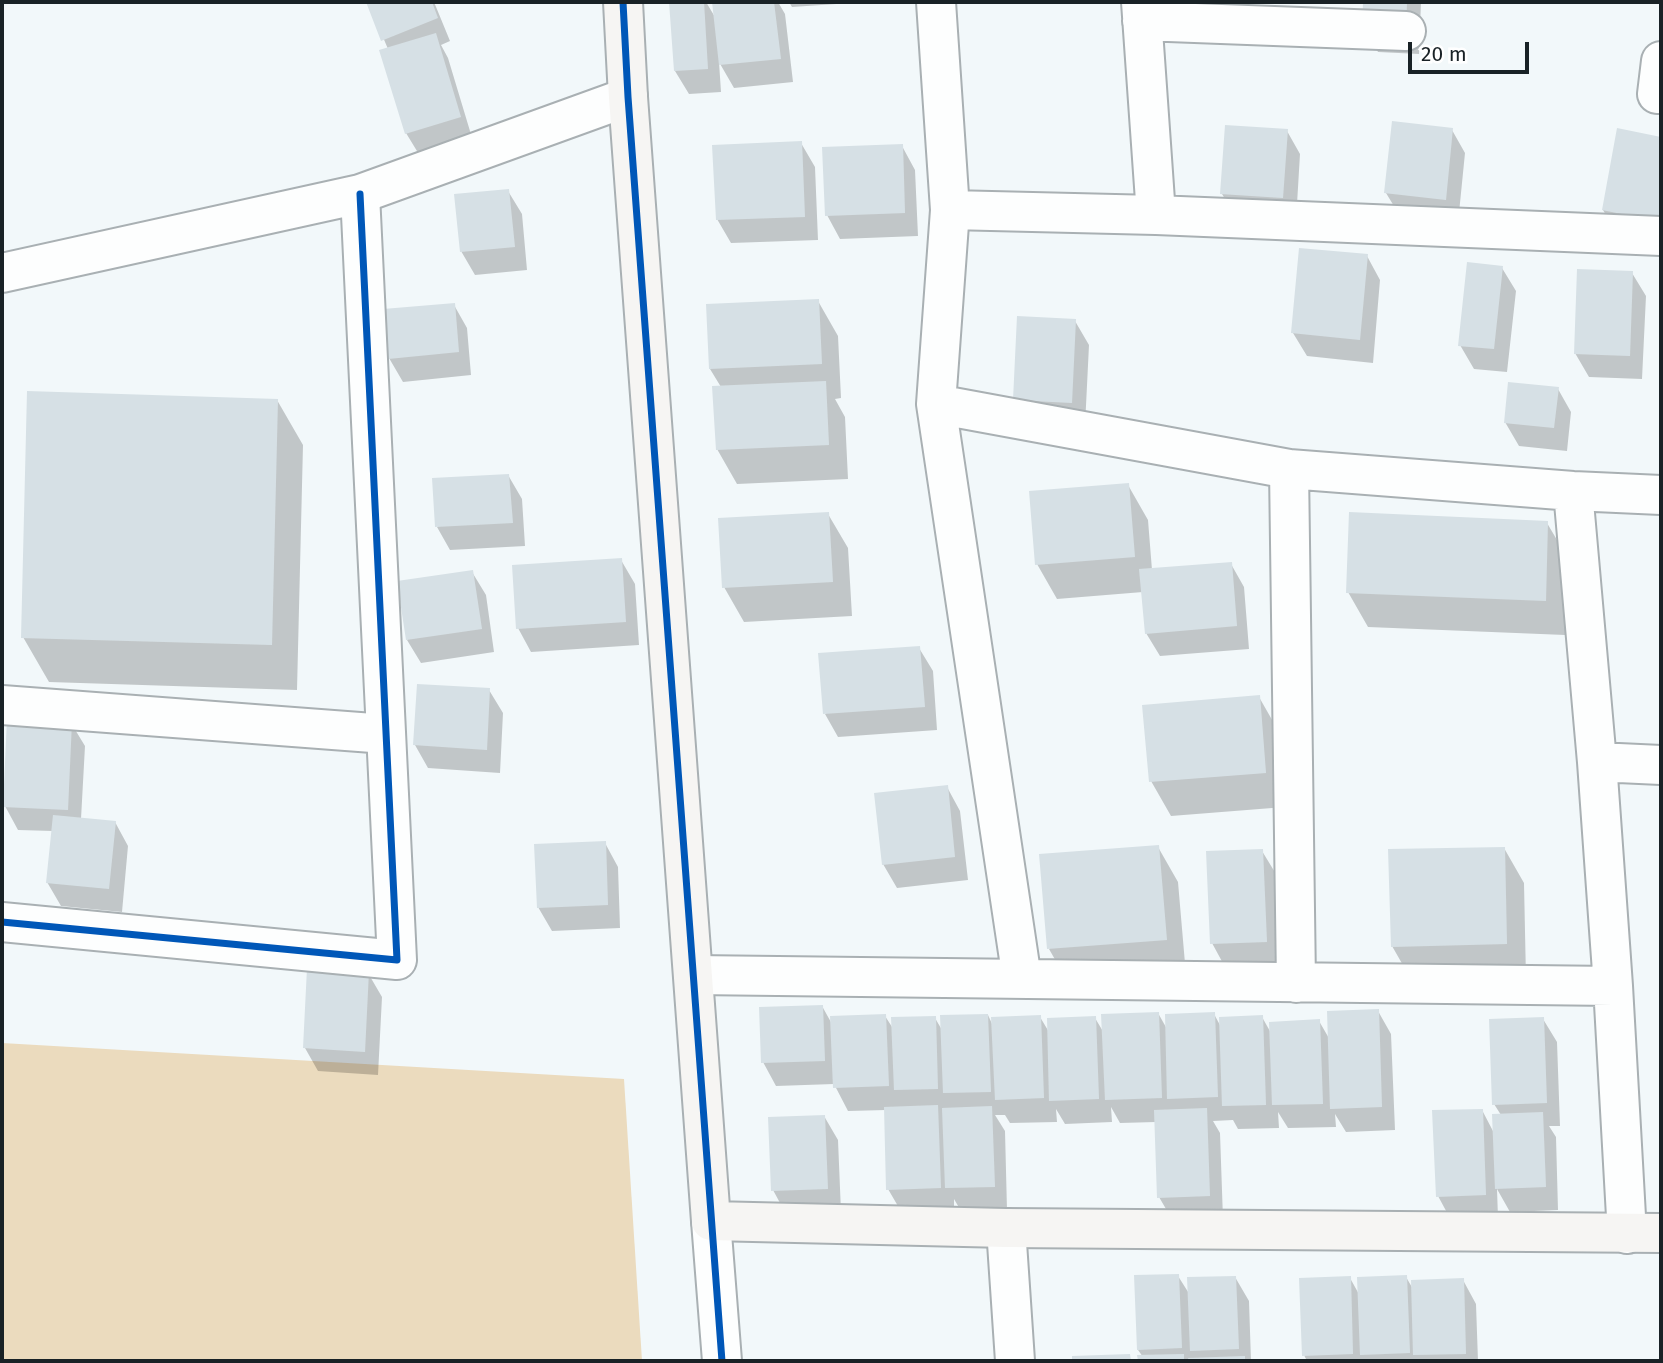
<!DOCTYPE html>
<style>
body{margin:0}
#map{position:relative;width:1663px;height:1363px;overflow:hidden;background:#f2f8fa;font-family:"Fira Sans",sans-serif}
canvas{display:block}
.frame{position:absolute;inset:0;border:4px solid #192226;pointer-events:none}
.scale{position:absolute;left:1408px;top:42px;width:121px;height:32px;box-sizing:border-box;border:4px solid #192226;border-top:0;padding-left:9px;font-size:21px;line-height:24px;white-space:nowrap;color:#192226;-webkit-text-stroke:5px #fff;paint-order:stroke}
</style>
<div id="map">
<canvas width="1663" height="1363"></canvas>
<div class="frame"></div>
<div class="scale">20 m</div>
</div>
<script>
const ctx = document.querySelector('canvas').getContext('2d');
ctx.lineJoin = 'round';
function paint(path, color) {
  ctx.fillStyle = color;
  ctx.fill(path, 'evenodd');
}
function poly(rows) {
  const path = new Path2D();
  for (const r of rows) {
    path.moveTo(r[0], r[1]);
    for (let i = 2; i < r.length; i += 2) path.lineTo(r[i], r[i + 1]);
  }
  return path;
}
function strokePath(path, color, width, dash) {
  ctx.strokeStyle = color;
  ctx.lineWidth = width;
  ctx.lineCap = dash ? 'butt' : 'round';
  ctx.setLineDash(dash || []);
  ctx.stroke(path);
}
const green = poly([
 [2,1043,624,1079,642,1361,2,1361]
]);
const shadow = poly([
 [368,2,434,2,450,41,441,45,448,58,473,141,420,156,406,133,388,49],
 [671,2,706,2,715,17,713,2,778,2,785,14,793,82,734,88,719,62,721,92,689,94,675,71],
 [789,2,866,2,792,7],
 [1365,2,1421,2,1419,54,1378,52,1364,28],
 [1452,130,1465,153,1458,223,1400,216,1386,193],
 [1619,130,1661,139,1661,242,1617,234,1603,210],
 [1287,131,1300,154,1296,221,1236,217,1222,194],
 [801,143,815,167,818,240,731,243,717,219],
 [902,146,915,170,918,236,840,239,827,215],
 [508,191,522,214,527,270,475,275,461,251],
 [1367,256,1380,280,1373,363,1307,356,1293,333],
 [1502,268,1516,291,1507,372,1474,369,1460,345],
 [1632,273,1646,296,1642,379,1589,377,1575,353],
 [818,301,838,336,841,398,835,399,845,417,848,479,737,484,717,449,721,387,710,369],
 [454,305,467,328,471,375,403,382,389,358],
 [1075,321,1089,345,1085,426,1015,399],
 [1558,389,1571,412,1567,451,1519,446,1505,422],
 [277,400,303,445,297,690,49,682,23,637],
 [508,475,522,499,525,546,450,550,437,527],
 [1128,485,1148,520,1152,570,1231,564,1244,587,1249,649,1160,656,1146,633,1143,592,1057,599,1037,564],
 [828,514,848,548,852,616,744,622,724,587],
 [1547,523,1567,557,1565,635,1368,627,1348,592],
 [621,560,635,584,639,645,531,652,518,628],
 [472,572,486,595,494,652,421,663,407,640],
 [919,648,933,671,937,730,838,737,825,714],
 [489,690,503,713,500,773,428,768,415,745],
 [1259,697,1279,732,1285,807,1171,816,1151,781],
 [71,723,85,746,81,819,115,822,128,846,122,912,61,906,47,882,53,831,18,830,5,806],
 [947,787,960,811,968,880,897,888,883,864],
 [605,843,618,867,620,928,552,931,538,907],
 [1158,847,1178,882,1186,975,1069,984,1049,949],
 [1504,848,1524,883,1526,979,1412,981,1392,946],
 [1262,851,1276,874,1280,965,1225,967,1212,943],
 [368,973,382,997,378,1075,318,1071,305,1048],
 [822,1006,832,1024,885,1016,894,1030,935,1018,942,1030,988,1015,993,1026,1040,1017,1049,1032,1095,1018,1104,1033,1158,1013,1167,1029,1214,1014,1221,1027,1262,1017,1271,1033,1319,1021,1330,1040,1378,1011,1391,1034,1395,1130,1346,1132,1335,1114,1336,1127,1288,1128,1278,1112,1279,1128,1238,1129,1233,1120,1213,1121,1220,1133,1223,1219,1173,1221,1159,1197,1156,1122,1120,1123,1111,1107,1112,1122,1065,1124,1056,1109,1057,1122,1010,1123,1005,1115,995,1115,1005,1131,1007,1210,961,1211,954,1199,954,1211,902,1213,888,1189,886,1110,848,1111,834,1084,776,1086,763,1062],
 [1543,1019,1557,1042,1560,1126,1549,1126,1556,1137,1558,1210,1510,1212,1497,1189,1498,1218,1451,1220,1438,1196,1482,1110,1494,1133,1501,1115,1494,1104],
 [824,1116,838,1140,841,1212,786,1214,773,1190],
 [1178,1276,1190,1295,1235,1277,1249,1301,1251,1361,1139,1361,1139,1357,1143,1357,1138,1350],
 [1406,1277,1413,1289,1463,1280,1476,1304,1478,1361,1307,1361,1304,1355,1350,1278,1360,1296]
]);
const building = poly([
 [366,2,432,2,438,18,381,41],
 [669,2,704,2,708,69,674,71],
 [712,2,774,2,781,59,719,65],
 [1363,2,1407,2,1406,31,1362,29],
 [436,33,461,117,405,134,379,50],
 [1392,121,1453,128,1446,200,1384,193],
 [1225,125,1288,129,1283,198,1220,194],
 [1617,128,1661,137,1661,222,1602,210],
 [802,141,805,217,716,220,712,145],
 [903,144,905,213,825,216,822,147],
 [509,189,515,247,460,252,454,194],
 [1299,248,1368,254,1360,340,1291,333],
 [1467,262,1503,266,1494,349,1458,346],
 [1577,269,1633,271,1630,356,1574,354],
 [819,299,822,364,709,369,706,304],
 [455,303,459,352,388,359,383,309],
 [1017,316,1076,319,1072,403,1013,400],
 [826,381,829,445,716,450,712,386],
 [1508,382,1559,387,1554,428,1504,423],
 [27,391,278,399,272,645,21,638],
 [509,474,513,523,435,527,432,478],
 [1129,483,1135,557,1035,565,1029,491],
 [829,512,833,582,722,588,718,518],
 [1349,512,1548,521,1546,601,1346,593],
 [622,558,626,622,516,629,512,565],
 [1232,562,1237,626,1145,634,1139,569],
 [473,570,482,629,406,640,397,581],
 [920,646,925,707,823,714,818,653],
 [417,684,490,688,487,750,413,745],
 [1260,695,1266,773,1149,782,1142,705],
 [7,718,72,721,68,810,3,807],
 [948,785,955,857,882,865,874,793],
 [53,815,116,821,109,889,46,883],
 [606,841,608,905,537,908,534,844],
 [1159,845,1167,940,1047,949,1039,854],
 [1505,847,1507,944,1391,947,1388,849],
 [1263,849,1267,942,1210,944,1206,851],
 [307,968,369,971,365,1052,303,1048],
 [823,1005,825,1061,761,1063,759,1007],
 [1379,1009,1382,1107,1330,1109,1327,1011],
 [1159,1012,1162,1098,1105,1100,1101,1014],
 [1215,1012,1218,1097,1167,1099,1165,1014],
 [886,1014,889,1086,833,1088,830,1016],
 [988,1014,991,1092,943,1093,940,1015],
 [1041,1015,1044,1098,995,1100,991,1017],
 [1263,1015,1266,1105,1222,1106,1219,1017],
 [936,1016,938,1089,894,1090,891,1017],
 [1096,1016,1099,1099,1049,1101,1047,1018],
 [1544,1017,1547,1103,1492,1105,1489,1019],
 [1320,1019,1323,1104,1272,1105,1269,1022],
 [938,1105,941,1188,886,1190,884,1107],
 [992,1106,995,1187,945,1188,942,1108],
 [1207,1108,1210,1196,1157,1198,1154,1110],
 [1483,1109,1486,1195,1436,1197,1432,1110],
 [1543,1112,1546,1187,1495,1189,1492,1114],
 [825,1115,828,1189,771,1191,768,1117],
 [1179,1274,1182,1348,1137,1350,1134,1275],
 [1407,1275,1410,1353,1360,1355,1357,1277],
 [1236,1276,1239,1349,1190,1351,1187,1277],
 [1351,1276,1353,1354,1302,1356,1299,1278],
 [1464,1278,1466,1354,1413,1355,1411,1280],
 [1130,1354,1131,1361,1072,1361,1072,1356],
 [1184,1354,1184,1361,1138,1361,1137,1355],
 [1245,1356,1245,1361,1189,1361,1188,1358]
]);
const street = poly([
 [936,2,950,210,936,404,1022,979],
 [1141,2,1156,215],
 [1142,21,1406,31],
 [1661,61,1657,94,1661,94],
 [950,210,1156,215,1661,236],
 [2,273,360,194,628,97],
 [936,404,1289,469,1573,491,1661,495],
 [1289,469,1296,983],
 [1573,491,1597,762,1661,765],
 [2,705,386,734],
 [1597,762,1613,986,1627,1234],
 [2,922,397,960,360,194],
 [694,975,1613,986],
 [711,1221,722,1361],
 [1006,1228,1015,1361]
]);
const secondary = poly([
 [623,2,628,97,711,1221,1006,1228,1661,1233]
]);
const cycleway = poly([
 [623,2,628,97,722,1361],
 [2,922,397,960,360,194]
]);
paint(green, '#ebdbbe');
paint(shadow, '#0003');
paint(building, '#d6e0e5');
strokePath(street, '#a9b0b3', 42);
strokePath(secondary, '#a9b0b3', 42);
strokePath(street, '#fdfefe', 38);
strokePath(secondary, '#f6f5f3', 38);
strokePath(cycleway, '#0057b8', 7);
</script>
